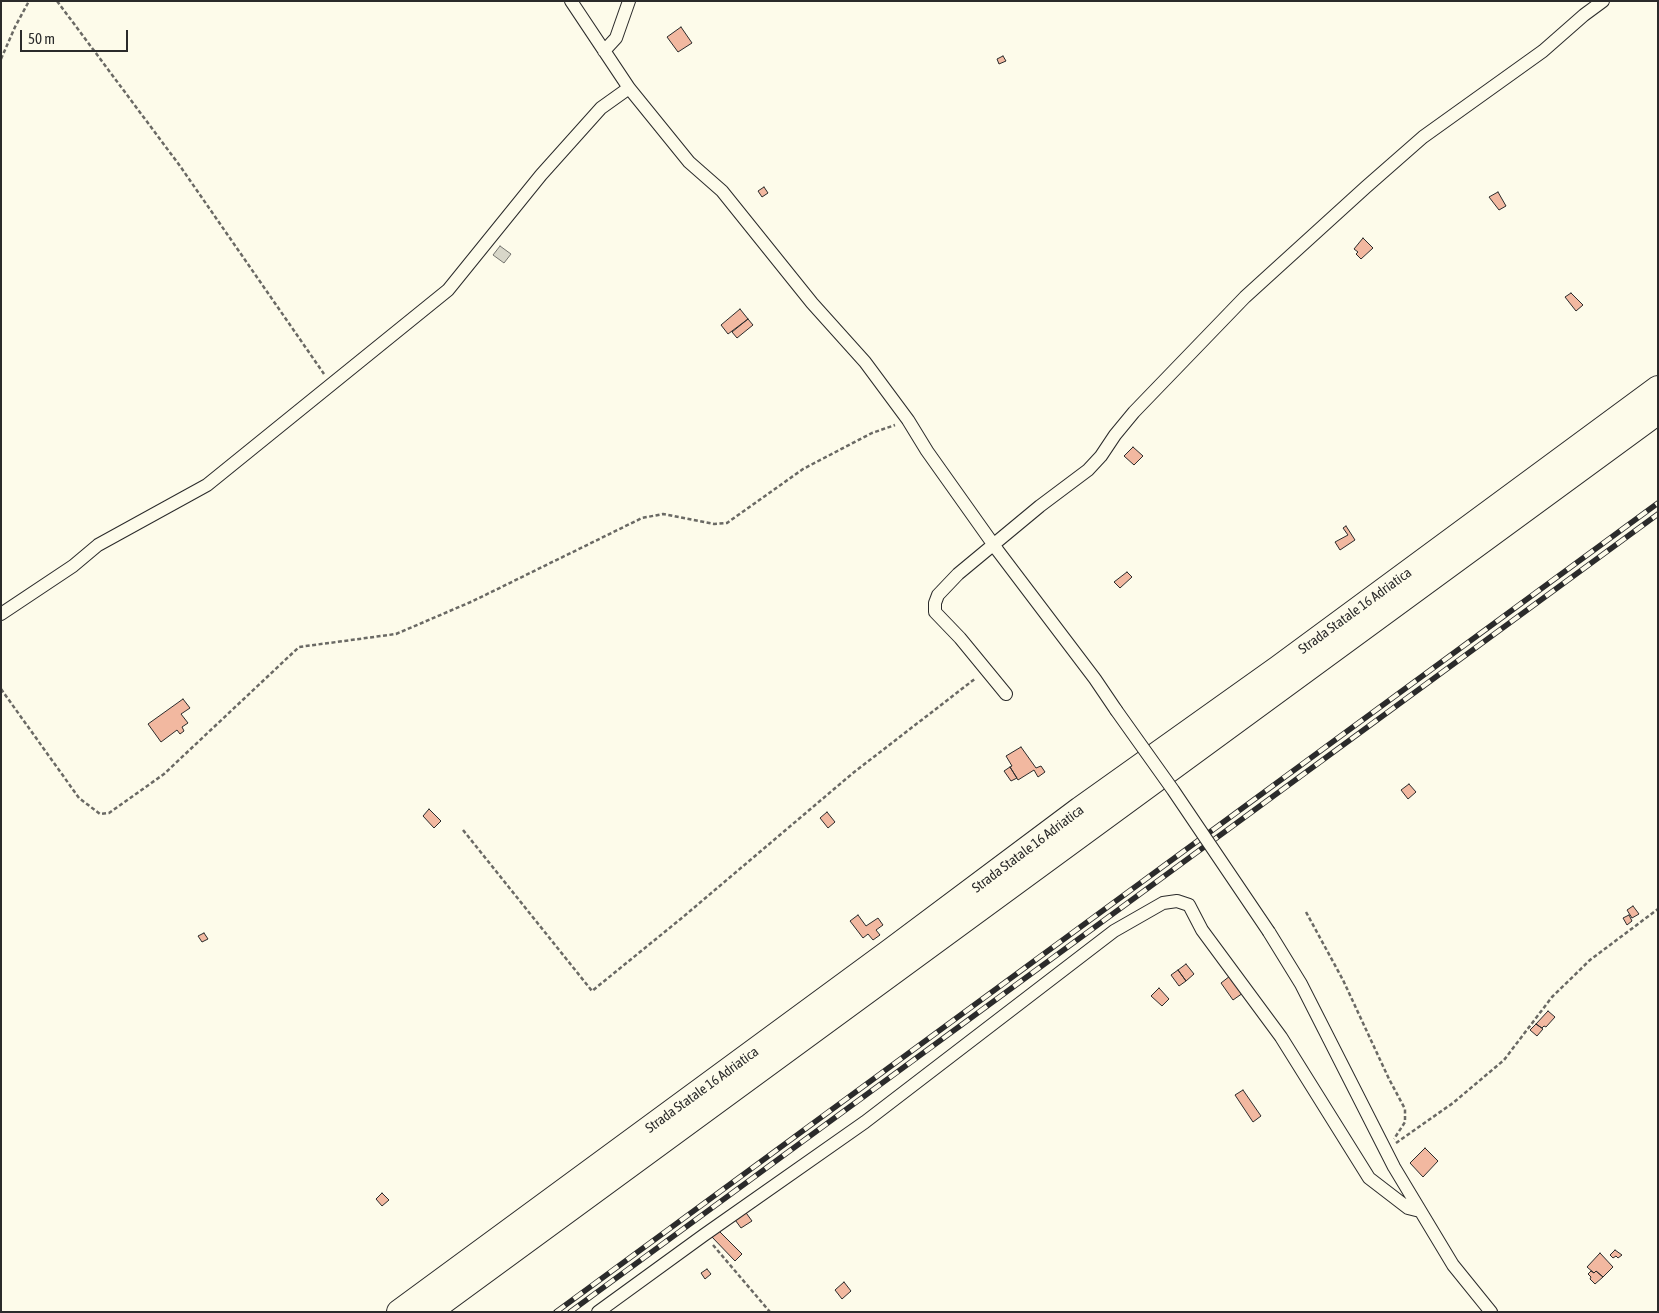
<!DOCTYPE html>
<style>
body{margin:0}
#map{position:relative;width:1659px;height:1313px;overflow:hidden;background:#fdfbea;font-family:"Asap Condensed",sans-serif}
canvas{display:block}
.frame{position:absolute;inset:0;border:2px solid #2b2b2b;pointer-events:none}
.scale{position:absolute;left:20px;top:30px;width:108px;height:22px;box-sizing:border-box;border:2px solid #2b2b2b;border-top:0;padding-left:6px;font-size:15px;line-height:18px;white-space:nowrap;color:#2b2b2b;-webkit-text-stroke:4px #fdfbea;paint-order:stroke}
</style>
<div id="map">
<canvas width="1659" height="1313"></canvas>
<div class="frame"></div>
<div class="scale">50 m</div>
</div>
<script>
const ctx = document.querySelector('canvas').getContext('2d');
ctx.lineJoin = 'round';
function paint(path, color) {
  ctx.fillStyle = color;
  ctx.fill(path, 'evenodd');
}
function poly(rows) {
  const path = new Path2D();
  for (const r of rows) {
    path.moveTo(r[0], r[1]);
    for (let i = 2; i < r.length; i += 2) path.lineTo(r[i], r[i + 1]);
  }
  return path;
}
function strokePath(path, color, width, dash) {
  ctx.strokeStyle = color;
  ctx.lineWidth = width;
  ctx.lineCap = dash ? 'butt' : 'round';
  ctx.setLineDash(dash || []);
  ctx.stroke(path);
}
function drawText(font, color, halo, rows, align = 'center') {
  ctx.font = font + ' "Asap Condensed",sans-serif';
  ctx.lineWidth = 4;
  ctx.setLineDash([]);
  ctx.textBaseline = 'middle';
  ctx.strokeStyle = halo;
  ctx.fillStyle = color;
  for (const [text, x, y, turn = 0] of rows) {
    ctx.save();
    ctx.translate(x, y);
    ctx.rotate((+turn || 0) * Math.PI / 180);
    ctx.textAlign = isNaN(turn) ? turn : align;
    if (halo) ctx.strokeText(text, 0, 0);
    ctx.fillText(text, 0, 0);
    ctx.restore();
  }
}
const water = poly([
 [500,246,511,254,504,263,493,255,500,246]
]);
const building = poly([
 [681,27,692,43,678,52,667,37,681,27],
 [1003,56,1006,61,999,64,997,59,1003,56],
 [764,187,768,193,762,197,758,191,764,187],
 [1498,192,1506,206,1499,210,1489,197,1498,192],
 [1363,238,1373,248,1361,259,1356,254,1358,252,1354,249,1363,238],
 [1571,293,1583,305,1576,311,1565,297,1571,293],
 [740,309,748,319,728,334,721,325,740,309],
 [748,319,753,325,737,338,732,332,748,319],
 [1133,447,1143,456,1134,465,1124,456,1133,447],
 [1346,526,1355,540,1340,550,1335,542,1348,535,1343,528,1346,526],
 [1127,572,1132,577,1120,588,1114,582,1127,572],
 [183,699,190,708,181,714,188,723,182,727,184,731,180,734,177,730,161,742,148,724,183,699],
 [1021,747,1036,768,1041,766,1045,772,1038,777,1034,770,1018,780,1010,767,1012,766,1006,756,1021,747],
 [1010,767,1017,778,1011,781,1004,771,1010,767],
 [1409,784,1416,792,1408,799,1401,790,1409,784],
 [429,809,441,821,434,828,423,816,429,809],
 [827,812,835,822,828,828,820,818,827,812],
 [1633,906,1639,914,1632,918,1627,910,1633,906],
 [858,915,866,926,878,918,883,925,876,930,880,935,873,940,868,934,863,938,850,921,858,915],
 [1629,915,1632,921,1627,925,1623,918,1629,915],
 [204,933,208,939,202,942,198,936,204,933],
 [1186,964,1194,974,1186,981,1178,970,1186,964],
 [1178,970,1186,981,1179,986,1171,975,1178,970],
 [1230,976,1243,993,1233,1000,1221,983,1230,976],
 [1159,988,1169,999,1162,1006,1151,996,1159,988],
 [1548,1011,1555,1017,1546,1027,1544,1026,1542,1028,1536,1024,1548,1011],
 [1536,1024,1543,1029,1537,1036,1530,1030,1536,1024],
 [1243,1090,1261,1116,1253,1122,1235,1095,1243,1090],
 [1425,1148,1438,1161,1423,1177,1410,1163,1425,1148],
 [382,1193,389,1200,382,1206,376,1199,382,1193],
 [744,1210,752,1221,741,1228,733,1217,744,1210],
 [717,1229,742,1254,735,1261,712,1237,712,1233,717,1229],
 [1615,1250,1622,1255,1618,1258,1616,1256,1613,1258,1610,1255,1615,1250],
 [1600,1253,1613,1267,1603,1277,1596,1271,1594,1273,1587,1267,1600,1253],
 [707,1269,711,1274,705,1279,701,1273,707,1269],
 [1591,1271,1594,1273,1596,1271,1603,1277,1595,1284,1590,1279,1591,1277,1588,1274,1591,1271],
 [844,1282,851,1291,842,1299,835,1290,844,1282]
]);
const path = poly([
 [57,1,180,166,324,374],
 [1,59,15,27,29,1],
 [1,689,79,798,100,814,109,813,164,774,299,647,396,634,473,601,642,518,663,514,714,524,727,523,803,469,872,433,895,425],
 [463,830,592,991,683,917,853,773,976,678],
 [1306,912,1343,980,1389,1079,1405,1109,1405,1122,1394,1139],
 [1396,1143,1453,1103,1504,1060,1552,997,1590,960,1658,909],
 [713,1245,770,1312]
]);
const street = poly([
 [571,1,629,88,689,162,722,191,812,303,865,362,908,420,927,451,998,551,1095,679,1116,710],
 [604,51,616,38,629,1],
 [1,614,73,566,98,545,207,485,448,290,541,175,601,108,629,88],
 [1006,694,960,638,935,612,935,603,938,595,958,574,1040,506,1088,470,1101,456,1115,435,1134,412,1245,297,1366,187,1423,137,1543,51,1584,15,1603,1],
 [1269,932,1301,984,1394,1167,1453,1265,1491,1312],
 [598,1312,704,1235,865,1122,1114,931,1163,903,1177,901,1189,905,1202,930,1281,1037,1369,1178,1408,1208,1420,1211]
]);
const highway = poly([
 [399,1312,889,952,1080,809,1278,668,1658,388],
 [429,1312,1658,412]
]);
const rail = poly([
 [556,1312,1658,503],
 [570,1312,1658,514]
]);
const streetBridge = poly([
 [1116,710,1173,790,1269,932]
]);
const streetNames = [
 ["Strada Statale 16 Adriatica",1355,611,-36],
 ["Strada Statale 16 Adriatica",1028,849,-37],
 ["Strada Statale 16 Adriatica",702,1090,-36]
];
paint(water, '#d8d7c9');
strokePath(water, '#74746e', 1);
paint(building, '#f2b8a0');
strokePath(building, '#2b2b2b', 1);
strokePath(street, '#2b2b2b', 14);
strokePath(highway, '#2b2b2b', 26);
strokePath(path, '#6a6964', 2.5, [4, 2.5]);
strokePath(street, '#fdfbea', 12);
strokePath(highway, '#fdfbea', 24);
strokePath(rail, '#2b2b2b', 5.5);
strokePath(rail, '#fdfbea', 4, [11]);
strokePath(streetBridge, '#2b2b2b', 14, []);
strokePath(streetBridge, '#fdfbea', 12);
drawText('14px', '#2b2b2b', '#fdfbea', streetNames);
</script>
